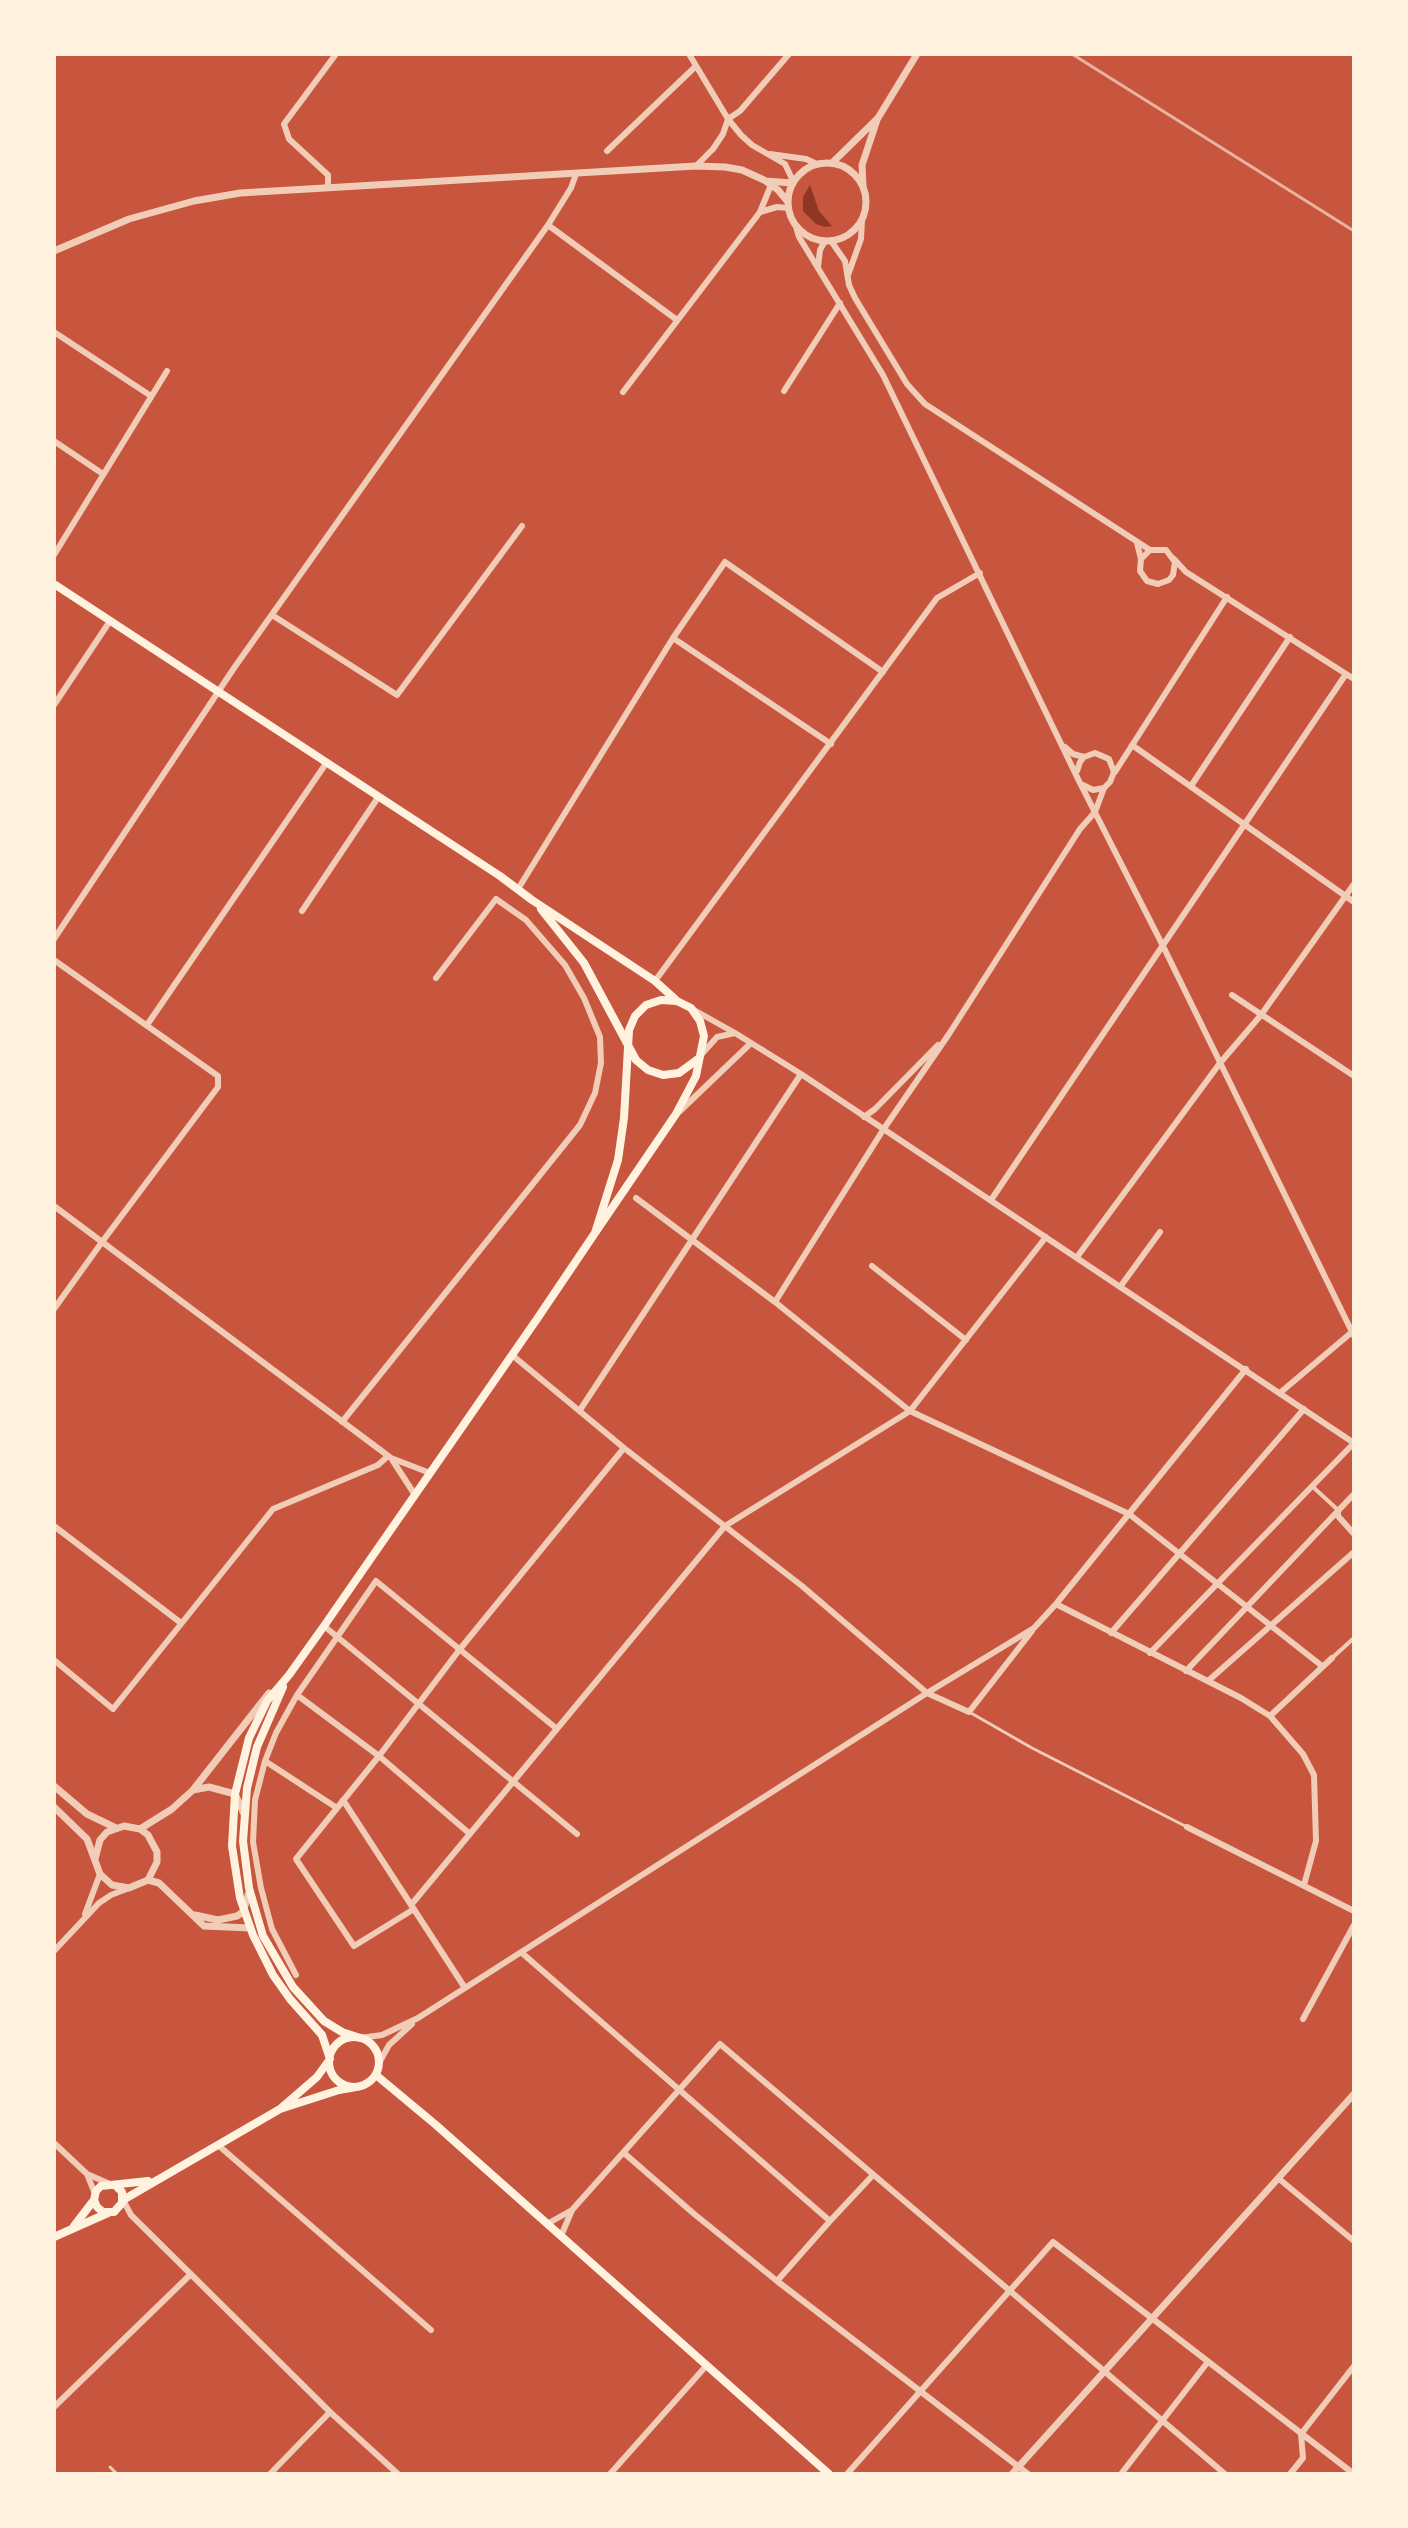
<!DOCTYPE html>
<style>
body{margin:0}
#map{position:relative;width:1408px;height:2528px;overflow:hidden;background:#c8553d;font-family:"Varela Round",sans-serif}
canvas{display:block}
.frame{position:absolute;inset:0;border:56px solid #fff3e0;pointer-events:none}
</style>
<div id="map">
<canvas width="1408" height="2528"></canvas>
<div class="frame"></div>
</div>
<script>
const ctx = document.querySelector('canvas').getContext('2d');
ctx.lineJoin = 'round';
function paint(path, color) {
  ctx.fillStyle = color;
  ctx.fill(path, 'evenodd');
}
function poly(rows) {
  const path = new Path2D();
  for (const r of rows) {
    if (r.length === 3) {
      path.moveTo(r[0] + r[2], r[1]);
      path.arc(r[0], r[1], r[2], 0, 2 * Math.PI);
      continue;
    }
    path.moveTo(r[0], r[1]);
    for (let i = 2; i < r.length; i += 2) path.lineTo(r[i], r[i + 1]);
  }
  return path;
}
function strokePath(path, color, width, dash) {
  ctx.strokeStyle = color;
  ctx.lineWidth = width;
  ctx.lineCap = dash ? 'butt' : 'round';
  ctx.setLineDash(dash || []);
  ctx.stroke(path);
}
const water = poly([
 [810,185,819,211,832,226,825,227,816,224,803,211,803,197]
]);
const service = poly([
 [971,1713,1032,1748,1187,1827],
 [110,2467,117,2474]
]);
const pedestrian = poly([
 [1313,1487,1338,1510],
 [1332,1658,1354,1638]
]);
const minor = poly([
 [689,54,728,119,741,135,752,145,785,164,793,181],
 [607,151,696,66],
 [770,154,806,159,817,164],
 [696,166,713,149,723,134,728,119,740,111,789,54],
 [328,188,328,175,289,139,284,124,336,54],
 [760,212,777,207,788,208],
 [548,225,677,320],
 [796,227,799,237,883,375,1078,779,1163,946,1354,1336],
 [831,241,845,261,849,285,855,298,907,384,925,404,1150,550],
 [818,267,820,250,825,241],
 [848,275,861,239,862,220],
 [54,332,151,396],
 [784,391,840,303],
 [623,392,760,212,771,185],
 [54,441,103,474],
 [1137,543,1141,559,1140,571,1147,581,1158,584,1169,580,1173,575,1175,562,1166,550,1150,550,1141,559],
 [54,555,167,371],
 [1174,559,1186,572,1354,679],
 [272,615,397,695,522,526],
 [673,638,831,744],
 [54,705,110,621],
 [1132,745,1354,902],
 [1065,747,1073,754,1084,757],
 [1115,772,1227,597],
 [1083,785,1093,790,1104,788],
 [1191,786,1290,637],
 [518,889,673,638,725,562,883,672],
 [302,911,379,796],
 [54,939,234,668,548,225,571,188,576,174],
 [54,960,218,1076,218,1087,102,1242,54,1309],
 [655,981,937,598,980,573],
 [1232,995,1354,1076],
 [694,1010,735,1033,801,1074,1354,1443,1150,1653],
 [147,1025,327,762],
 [700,1056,717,1037,735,1033],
 [679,1112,751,1043],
 [864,1117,875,1109,938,1045],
 [636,1198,775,1302,910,1411,1129,1514,1322,1666],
 [991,1200,1346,674],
 [54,1206,391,1458,430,1473],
 [1077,1257,1220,1063,1261,1015,1354,884],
 [872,1266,966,1340],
 [1120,1287,1160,1232],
 [775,1302,883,1130,949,1034,1080,829,1095,812,1104,788,1110,782,1114,772,1109,759,1095,753,1084,757,1080,762,1077,771],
 [512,1355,624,1448,802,1586,927,1693,969,1712,1032,1631],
 [1281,1392,1352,1332],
 [580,1410,801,1074],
 [342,1422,580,1125,595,1093,601,1063,600,1037,584,998,565,965,526,920,496,899,436,978],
 [393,1461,415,1495],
 [1338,1510,1338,1516,1354,1534],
 [54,1526,181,1623],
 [1056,1604,1241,1698,1270,1716,1303,1754,1314,1775,1316,1841,1304,1885],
 [324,1626,577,1834],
 [1111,1633,1304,1409],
 [54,1660,113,1709,273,1509,378,1465,388,1456],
 [1186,1671,1354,1494],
 [1208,1681,1354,1552],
 [297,1695,379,1756,470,1834],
 [1270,1716,1332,1658],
 [265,1761,337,1808],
 [343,1800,465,1988],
 [1187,1827,1354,1911],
 [411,1905,725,1526,910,1411,1046,1237],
 [414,1909,354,1946,296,1859,379,1756,460,1649,624,1448],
 [85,1914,100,1874],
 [54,1951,99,1903,111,1895,129,1888],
 [522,1953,830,2221,777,2281],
 [296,1975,272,1929,261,1888,253,1842,255,1800,265,1761,276,1733,297,1695,376,1581,557,1729],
 [1303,2019,1354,1925],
 [360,2038,382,2035,418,2018,927,1693,1034,1628,1056,1604,1246,1369],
 [379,2063,389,2045,412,2024],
 [54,2143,87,2174,110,2184],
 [218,2145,431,2330],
 [624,2153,693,2213,777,2281,1028,2474],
 [87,2174,95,2194],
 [1278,2178,1354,2241],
 [123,2200,131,2215,330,2412,398,2474],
 [830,2221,873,2175],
 [547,2224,572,2210,720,2044,1225,2474],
 [561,2236,572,2210],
 [54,2407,191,2274],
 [270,2474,330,2412],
 [610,2474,707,2365],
 [847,2474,1053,2242,1354,2474],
 [1121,2474,1207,2363],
 [1290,2474,1303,2458,1301,2434,1354,2366]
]);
const tertiary = poly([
 [827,202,39],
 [832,163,878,118,917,54],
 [766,181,792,183],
 [863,185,862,165,877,120],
 [54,251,129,219,194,201,240,193,696,166,725,167,742,170,764,180,778,190,788,202],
 [54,1786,87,1814,116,1828],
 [193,1790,209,1787,235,1794,244,1814],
 [54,1807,87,1839,100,1874,112,1885,129,1888,148,1880,157,1862,157,1852,148,1835,140,1829,124,1826,107,1832,100,1840,95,1859],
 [140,1829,172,1809,193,1790,269,1693],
 [148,1880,159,1883,204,1926,250,1928],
 [195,1915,218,1920,237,1916,243,1912,249,1892],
 [1012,2474,1354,2094]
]);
const secondary = poly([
 [54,584,500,876,532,900,655,981,676,1000],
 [541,909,584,963,636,1060,648,1070,663,1075,679,1073,698,1059],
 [283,1687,257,1747,247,1788,243,1841,249,1888,263,1936,293,1987,324,2021,342,2032,360,2038],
 [354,2062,25],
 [376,2075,436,2125,829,2474],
 [280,2109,317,2077,330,2059,322,2035,290,1999,273,1975,253,1935,240,1898,232,1846,235,1794,249,1738,267,1701,289,1675,324,1626,537,1319,595,1233,676,1114,696,1076,704,1036,700,1021,691,1008,677,1001,661,1000,646,1005,635,1016,629,1030,624,1118,618,1160,595,1233],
 [115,2185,122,2192,122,2203,114,2212,103,2212,97,2207,94,2200,96,2191,101,2186,148,2181],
 [123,2200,280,2109,339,2090,356,2087],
 [74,2226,94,2200],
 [54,2237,108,2213]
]);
const rail = poly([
 [1072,54,1354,231]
]);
paint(water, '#8f3625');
strokePath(service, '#f1ccb7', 3);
strokePath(pedestrian, '#f1ccb7', 4);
strokePath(minor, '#f1ccb7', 6);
strokePath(tertiary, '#f1ccb7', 7);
strokePath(secondary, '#fff3e0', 8);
strokePath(rail, '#e9b49f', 3);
</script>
